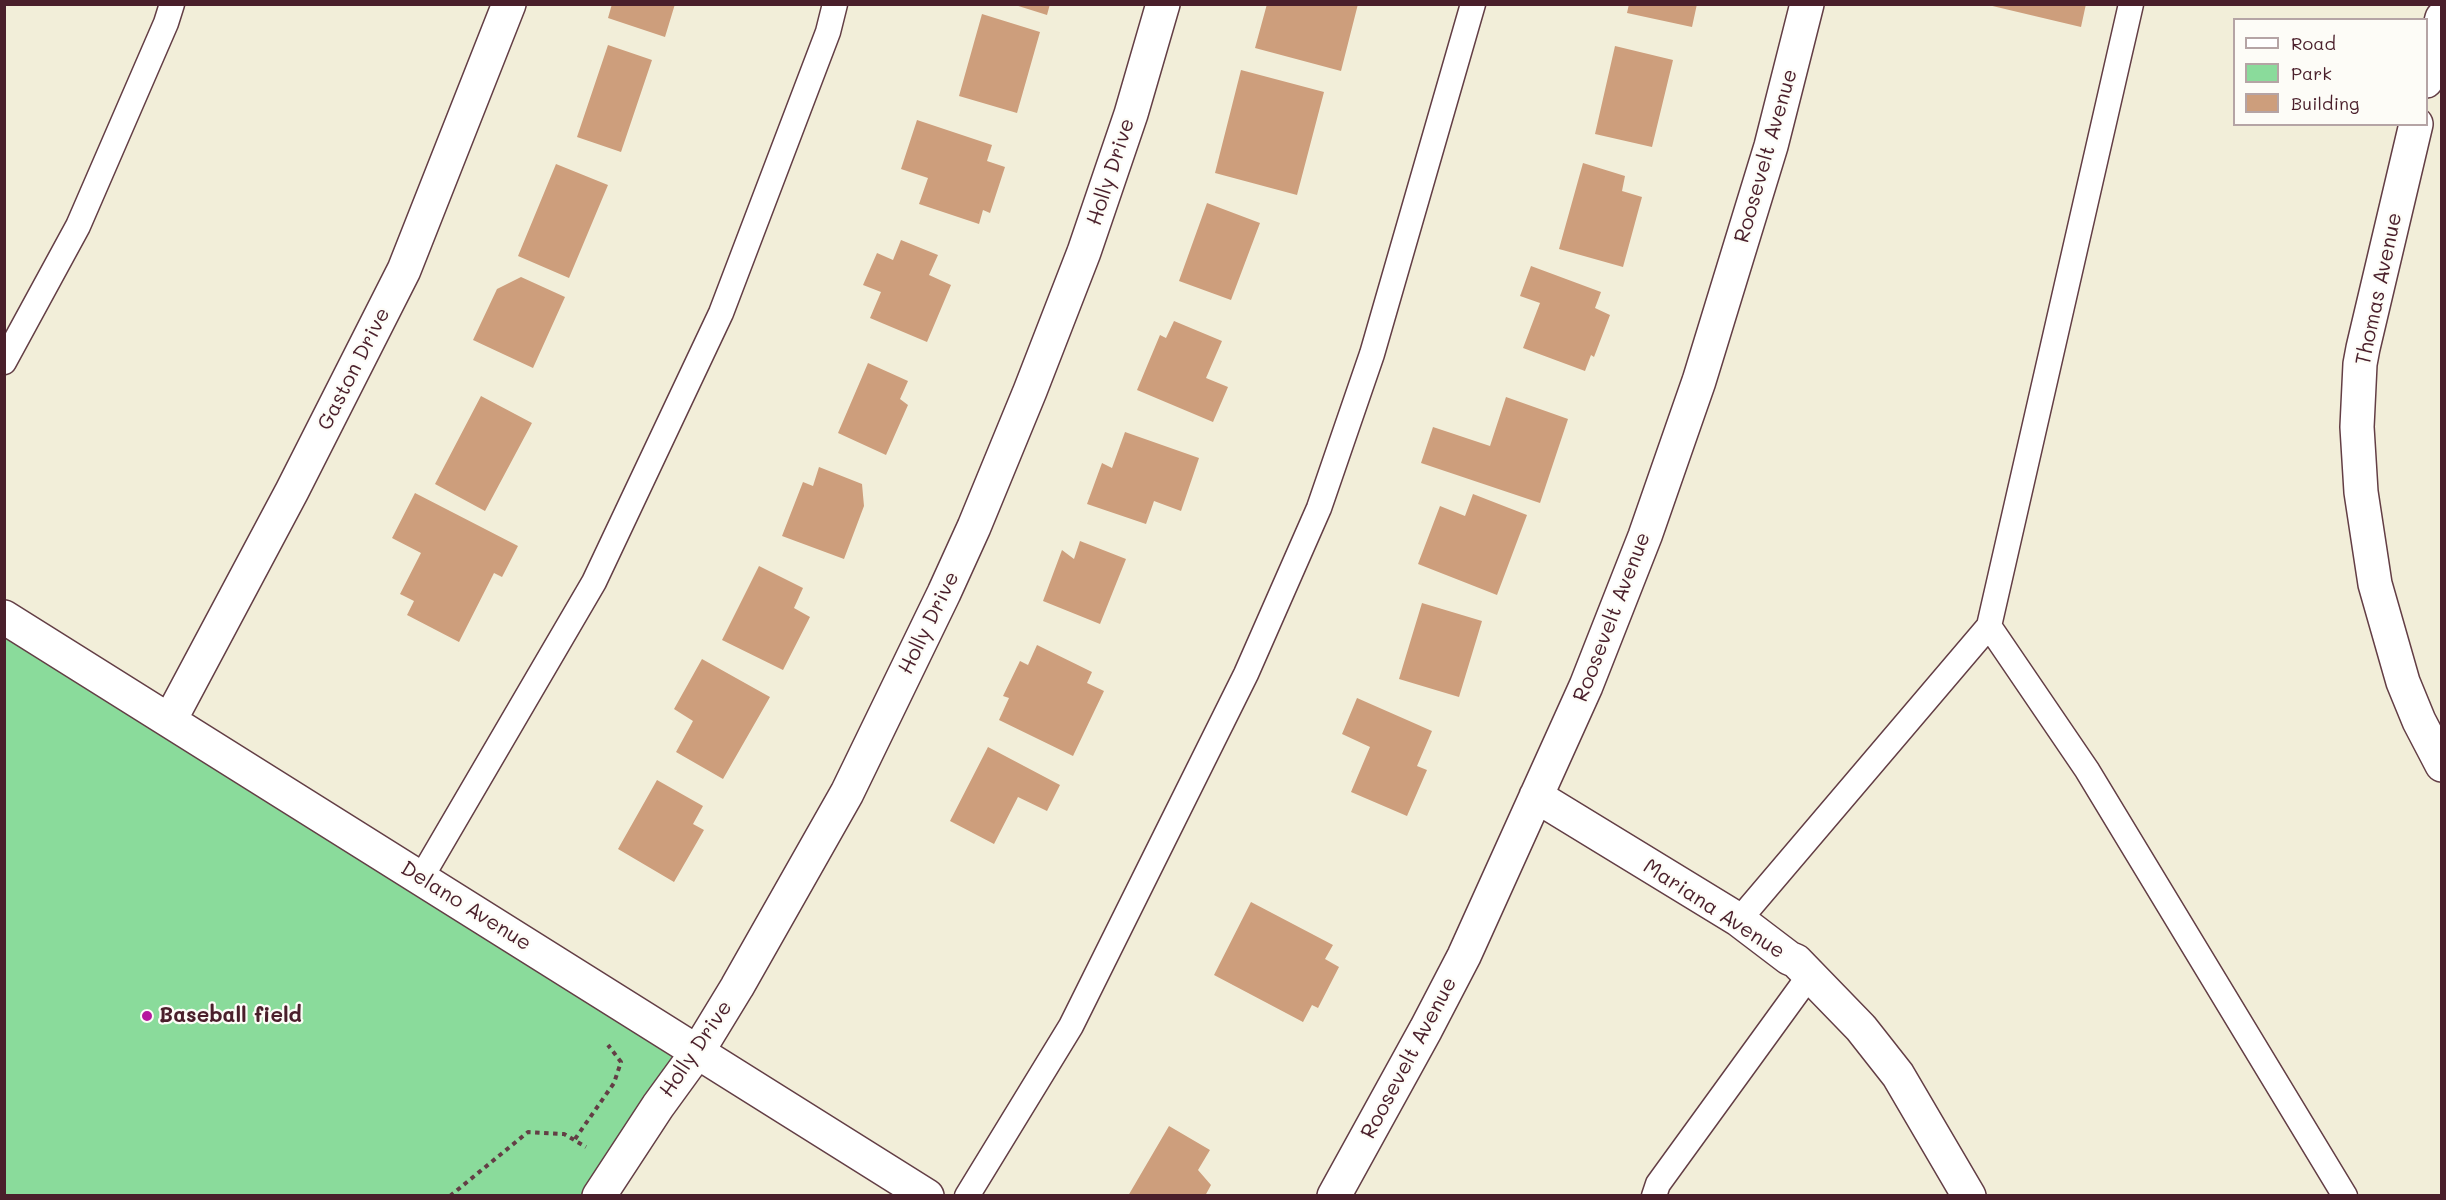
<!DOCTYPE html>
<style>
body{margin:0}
#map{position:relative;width:2446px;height:1200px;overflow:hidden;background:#f2eed9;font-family:Mali,sans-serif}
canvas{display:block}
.frame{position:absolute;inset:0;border:6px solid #4a1f2b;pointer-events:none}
.legend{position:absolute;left:2233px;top:18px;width:195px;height:108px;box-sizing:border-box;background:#fdfcf7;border:2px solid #b5a4a5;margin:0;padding:8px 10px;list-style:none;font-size:18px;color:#4a1f2b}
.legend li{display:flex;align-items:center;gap:12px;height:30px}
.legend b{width:30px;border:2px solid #b5a4a5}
</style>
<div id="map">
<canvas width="2446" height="1200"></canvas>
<div class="frame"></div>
<ul class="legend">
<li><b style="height:8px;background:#fff"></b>Road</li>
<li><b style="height:16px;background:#8adb9b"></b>Park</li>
<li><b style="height:16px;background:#cd9e7c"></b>Building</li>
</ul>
</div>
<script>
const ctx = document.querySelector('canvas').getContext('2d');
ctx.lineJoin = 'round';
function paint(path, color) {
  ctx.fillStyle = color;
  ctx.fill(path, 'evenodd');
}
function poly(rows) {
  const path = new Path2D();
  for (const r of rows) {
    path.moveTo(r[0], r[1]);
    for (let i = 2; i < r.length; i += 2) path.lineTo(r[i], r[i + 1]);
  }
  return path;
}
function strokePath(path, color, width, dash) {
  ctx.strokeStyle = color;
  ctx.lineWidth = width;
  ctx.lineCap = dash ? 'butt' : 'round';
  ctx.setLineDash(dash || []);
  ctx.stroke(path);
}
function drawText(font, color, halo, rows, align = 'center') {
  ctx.font = font + ' Mali,sans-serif';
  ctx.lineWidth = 4.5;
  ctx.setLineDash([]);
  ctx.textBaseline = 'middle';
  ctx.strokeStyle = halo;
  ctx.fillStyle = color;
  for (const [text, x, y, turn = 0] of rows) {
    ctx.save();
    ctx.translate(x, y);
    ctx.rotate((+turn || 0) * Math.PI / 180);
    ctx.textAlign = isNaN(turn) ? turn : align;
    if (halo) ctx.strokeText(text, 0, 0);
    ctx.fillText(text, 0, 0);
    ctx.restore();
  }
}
const green = poly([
 [4,625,698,1051,602,1195,5,1195]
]);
const building = poly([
 [612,4,675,4,665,37,608,18],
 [1012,4,1050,4,1047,15],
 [1267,4,1358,4,1341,71,1255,48],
 [1629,4,1697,4,1692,27,1627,13],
 [1984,4,2086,4,2081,27],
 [982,14,1040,32,1017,113,959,96],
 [608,45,652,60,621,152,577,137],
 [1615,46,1673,60,1652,147,1595,134],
 [1241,70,1324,92,1297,195,1215,173],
 [917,120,992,145,987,161,1005,167,990,213,983,210,979,224,919,204,928,178,901,169],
 [1583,163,1625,176,1622,191,1642,197,1623,267,1559,249],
 [556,164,608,185,569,278,518,256],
 [1207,203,1260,223,1231,300,1179,281],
 [901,240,938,255,929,275,951,285,927,342,870,318,881,292,863,285,877,253,893,260],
 [1531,266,1601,292,1595,308,1610,315,1594,357,1591,355,1585,371,1523,348,1540,303,1520,296],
 [521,277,565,297,533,368,473,340,497,289],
 [1174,321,1222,341,1206,378,1228,387,1213,422,1137,390,1160,335,1166,338],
 [868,363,908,381,900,399,908,405,886,455,838,433],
 [481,396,532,423,485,511,435,484],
 [1506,397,1568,419,1540,503,1421,463,1433,427,1490,446],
 [1125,432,1199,458,1181,511,1154,501,1146,524,1087,504,1102,463,1112,468],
 [819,467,862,484,864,506,844,559,782,536,803,482,813,486],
 [415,493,518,546,502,577,494,573,459,642,407,615,414,601,400,594,421,553,392,538],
 [1473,494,1527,515,1497,595,1418,564,1440,506,1465,516],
 [1080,541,1126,559,1100,624,1043,601,1062,550,1074,559],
 [759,566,803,588,794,608,810,617,783,670,722,640],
 [1422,603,1482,621,1459,697,1399,679],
 [1037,645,1092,672,1087,683,1104,691,1073,756,999,720,1009,698,1003,696,1020,661,1028,665],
 [702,659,770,697,723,779,676,752,693,721,674,709],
 [1357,698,1432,731,1417,766,1427,770,1407,816,1351,792,1370,747,1342,734],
 [988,747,1060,785,1047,811,1018,797,994,844,950,821],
 [657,780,703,806,693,824,704,830,674,882,618,849],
 [1251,902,1333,945,1325,959,1339,967,1318,1008,1312,1005,1303,1022,1214,975],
 [1169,1126,1210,1150,1198,1170,1211,1185,1205,1196,1128,1196]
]);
const path = poly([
 [575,1139,614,1083,621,1062,608,1045],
 [450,1196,528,1132,564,1134,586,1147]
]);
const service = poly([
 [4,362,78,226,166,23,172,4],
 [1989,626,2087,770,2345,1196],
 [421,878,594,582,721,313,828,32,835,4],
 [1739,920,1989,626,2131,4],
 [967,1196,1071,1026,1246,674,1319,508,1372,354,1473,4],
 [1654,1196,1658,1184,1809,976]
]);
const minor = poly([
 [2426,81,2442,18],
 [2416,124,2363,348,2360,364,2357,427,2361,492,2375,584,2403,682,2419,721,2442,765],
 [4,617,927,1196],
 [170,720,292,491,404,270,509,4],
 [1536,796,1739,920,1789,958,1796,961,1861,1028,1898,1075,1969,1196],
 [599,1196,658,1106,698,1051,737,987,847,793,944,593,974,527,1030,391,1084,252,1131,114,1163,4],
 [1334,1196,1426,1029,1464,956,1586,686,1645,536,1699,381,1771,146,1807,4]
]);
const markers = [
 [147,1016,6,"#b5179e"]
];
const streetNames = [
 ["Roosevelt Avenue",1766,156,-74],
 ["Holly Drive",1111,172,-72],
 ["Thomas Avenue",2379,289,-78],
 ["Gaston Drive",354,369,-63],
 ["Roosevelt Avenue",1612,617,-69],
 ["Holly Drive",929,623,-64],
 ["Delano Avenue",466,906,32],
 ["Mariana Avenue",1714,909,33],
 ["Holly Drive",696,1049,-56],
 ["Roosevelt Avenue",1409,1058,-62]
];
const poiNames = [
 ["Baseball field",159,1016]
];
paint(green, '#8adb9b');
paint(building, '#cd9e7c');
strokePath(service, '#633e45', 27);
strokePath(minor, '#633e45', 36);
strokePath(path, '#633e45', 4, [4.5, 4.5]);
strokePath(service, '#fff', 24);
strokePath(minor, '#fff', 33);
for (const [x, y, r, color] of markers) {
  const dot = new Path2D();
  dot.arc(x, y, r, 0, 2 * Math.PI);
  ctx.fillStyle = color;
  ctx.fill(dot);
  strokePath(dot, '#fdfcf7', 2);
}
drawText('21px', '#4a1f2b', '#fdfcf7', streetNames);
drawText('bold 21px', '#4a1f2b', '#fdfcf7', poiNames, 'left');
</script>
